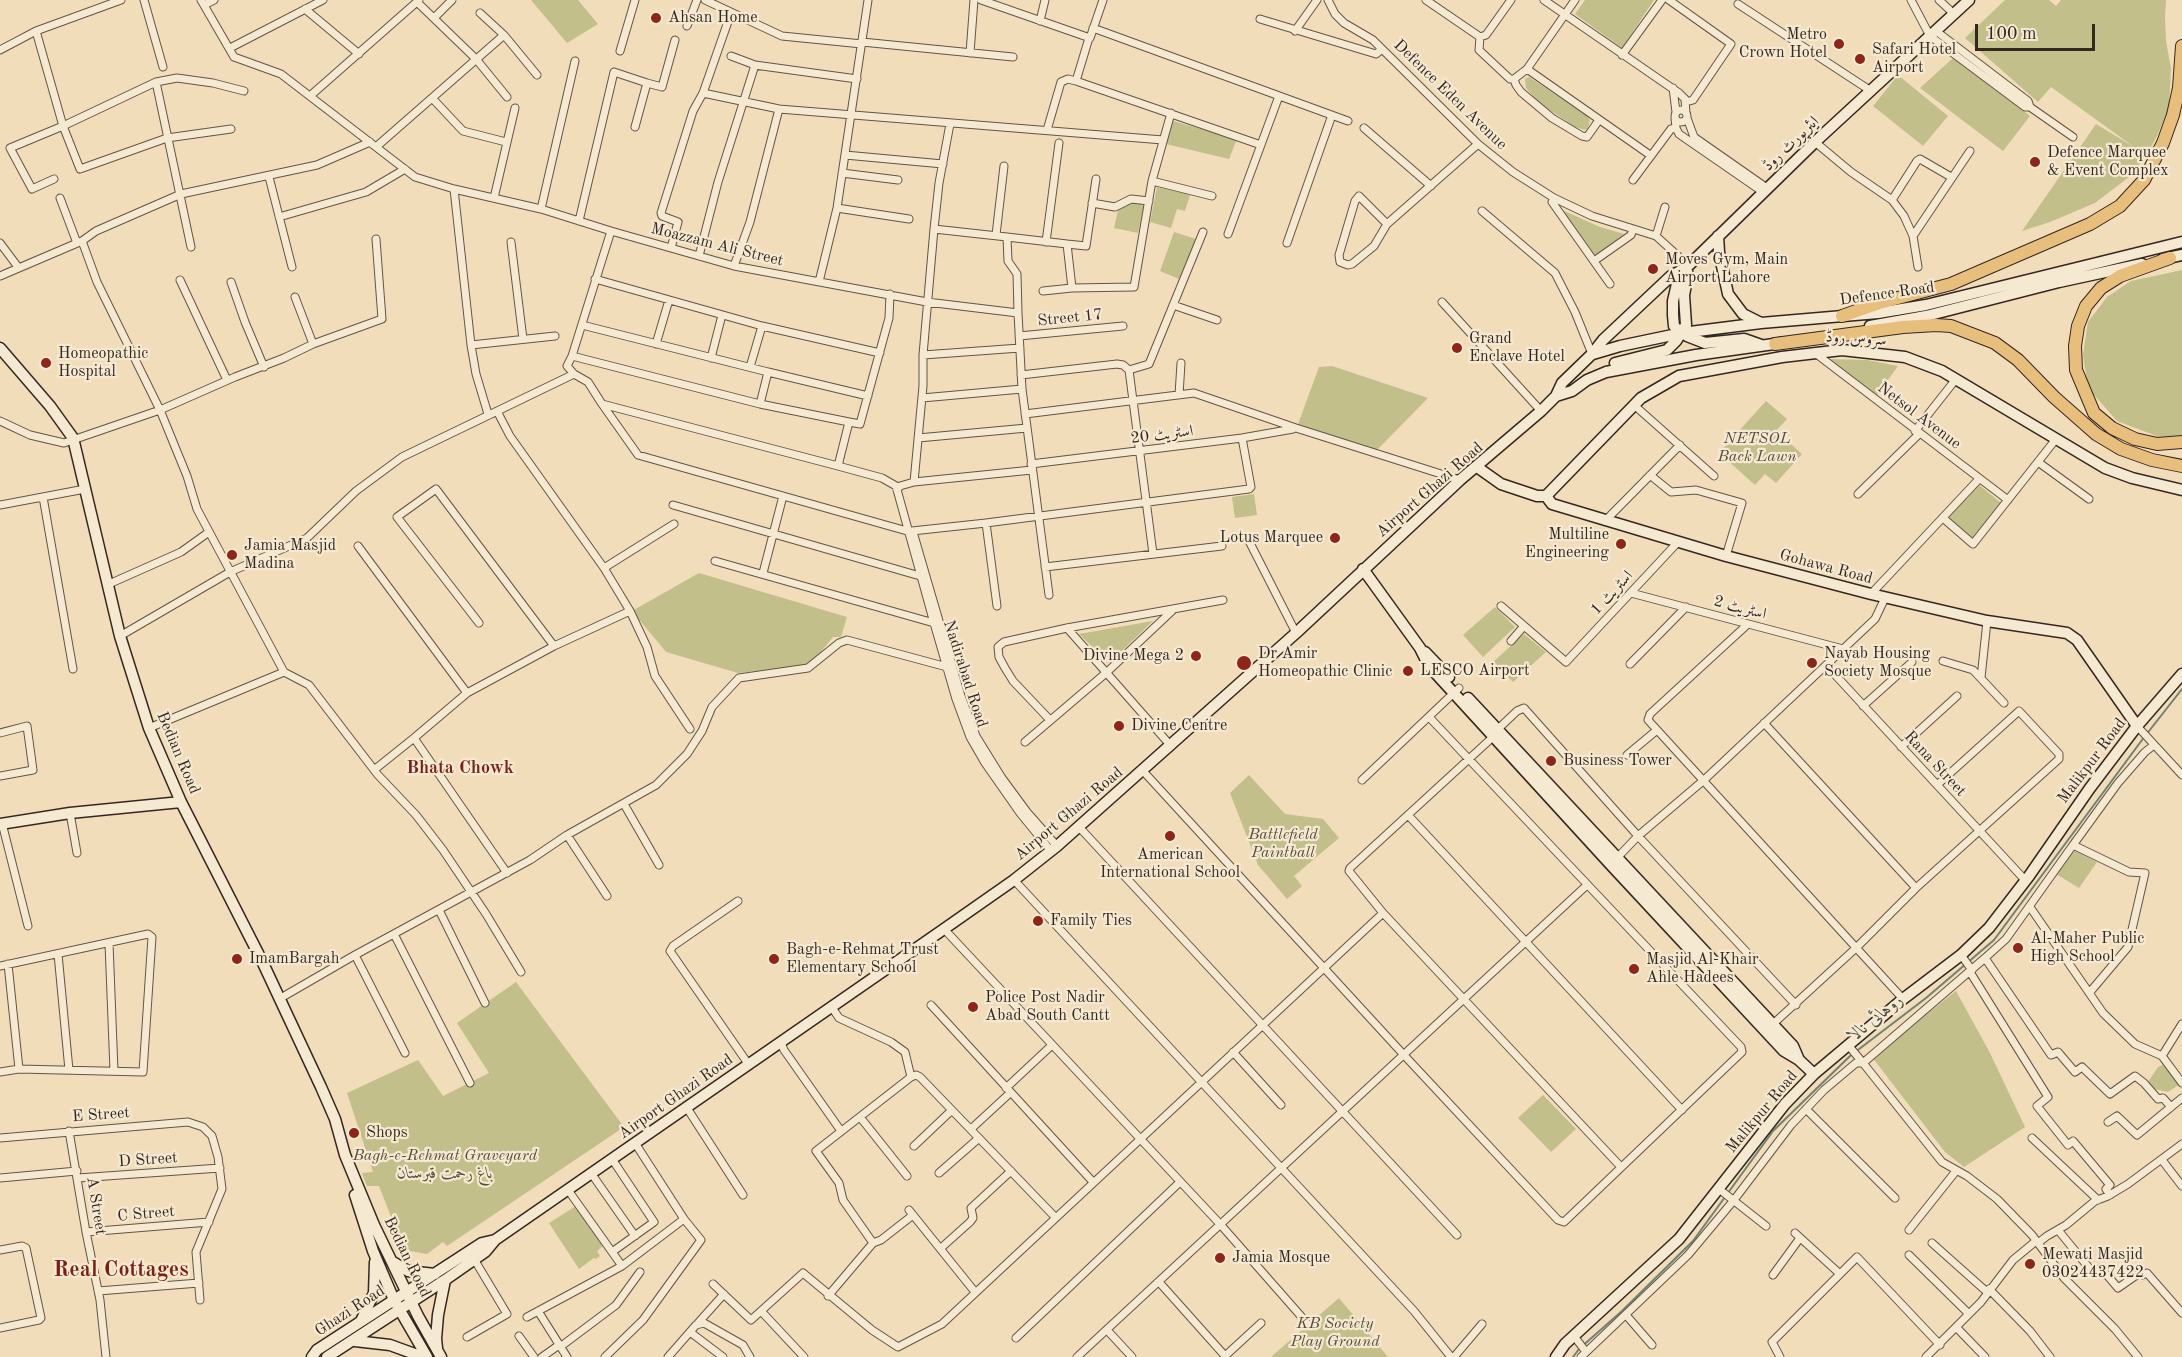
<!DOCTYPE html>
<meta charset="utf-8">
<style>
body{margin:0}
#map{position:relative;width:2182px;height:1357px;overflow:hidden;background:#f1ddba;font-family:"Old Standard TT",serif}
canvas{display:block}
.scale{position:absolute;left:1975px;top:24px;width:120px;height:27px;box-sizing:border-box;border:3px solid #342720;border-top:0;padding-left:8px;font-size:18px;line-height:21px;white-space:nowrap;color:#342720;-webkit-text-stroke:4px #f6e9d2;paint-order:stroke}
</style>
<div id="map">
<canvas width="2182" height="1357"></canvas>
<div class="scale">100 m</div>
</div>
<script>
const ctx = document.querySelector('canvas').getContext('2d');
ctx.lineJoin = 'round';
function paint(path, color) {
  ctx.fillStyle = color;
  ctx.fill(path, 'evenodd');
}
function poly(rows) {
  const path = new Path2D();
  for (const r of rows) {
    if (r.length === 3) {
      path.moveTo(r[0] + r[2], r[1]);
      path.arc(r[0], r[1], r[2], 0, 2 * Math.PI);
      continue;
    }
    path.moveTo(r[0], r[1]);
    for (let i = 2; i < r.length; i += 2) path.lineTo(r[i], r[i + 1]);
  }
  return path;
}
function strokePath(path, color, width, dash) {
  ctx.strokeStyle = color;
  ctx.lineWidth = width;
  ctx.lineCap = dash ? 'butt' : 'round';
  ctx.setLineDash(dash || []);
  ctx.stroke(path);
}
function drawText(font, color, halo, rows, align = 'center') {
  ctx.font = font + ' "Old Standard TT",Amiri,serif';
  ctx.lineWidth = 4.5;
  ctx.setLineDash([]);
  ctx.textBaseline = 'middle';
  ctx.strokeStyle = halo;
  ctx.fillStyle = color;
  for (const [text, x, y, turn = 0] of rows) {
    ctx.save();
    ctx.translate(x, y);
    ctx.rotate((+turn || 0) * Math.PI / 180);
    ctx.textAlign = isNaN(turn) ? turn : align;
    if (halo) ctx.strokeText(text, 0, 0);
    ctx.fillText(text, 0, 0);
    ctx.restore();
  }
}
const green = poly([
 [531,0,578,0,598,24,567,43],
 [1585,0,1654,0,1622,48,1575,14],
 [2005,0,2049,0,2056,6,2061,0,2166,0,2165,16,2166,41,2171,69,2169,107,2157,136,2146,156,2129,177,2095,203,2050,222,2022,231,2096,124,2134,147,2051,87,2038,102,1965,38],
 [1953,58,2030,116,2003,151,1920,88],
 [1898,75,1948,116,1923,146,1873,106],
 [1529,77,1587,116,1590,120,1588,128,1585,130,1575,127,1538,102,1526,88,1525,79],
 [1173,121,1237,139,1229,159,1166,144],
 [1157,187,1190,195,1185,211,1177,209,1171,228,1150,222],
 [1132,202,1144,205,1138,233,1114,228,1118,210],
 [1562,210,1600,227,1624,234,1595,257,1561,213],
 [1174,232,1196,239,1179,279,1160,271],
 [2182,270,2182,435,2159,437,2117,421,2088,388,2083,355,2088,322,2107,297,2131,281],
 [1829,359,1867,360,1898,366,1876,396],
 [1332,366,1428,398,1375,452,1297,427,1319,367],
 [1766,401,1787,419,1776,431,1802,454,1776,483,1765,474,1755,485,1719,453],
 [1978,484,2001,503,1972,539,1947,517],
 [1254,494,1257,515,1235,518,1232,497],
 [699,573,847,617,841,637,833,637,820,653,805,666,738,673,666,652,632,611],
 [1495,607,1515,627,1483,657,1463,635],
 [1153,621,1109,663,1079,634],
 [1524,634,1546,652,1513,682,1493,662],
 [1249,775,1285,814,1323,819,1339,838,1294,876,1302,886,1287,899,1258,865,1230,793],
 [2073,850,2097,862,2079,888,2056,874],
 [516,982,624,1127,447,1246,443,1242,427,1254,404,1250,379,1186,367,1186,362,1173,373,1172,347,1093,418,1060,443,1096,489,1073,457,1023],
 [1956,991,1990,1053,2025,1127,1964,1167,1945,1152,1872,1057],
 [2163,1065,2179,1085,2168,1092,2154,1089,2148,1082,2158,1067],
 [1543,1095,1576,1129,1551,1152,1518,1118],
 [576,1206,603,1246,597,1251,600,1256,596,1259,594,1258,579,1269,549,1223],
 [1339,1298,1388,1357,1273,1357,1272,1356]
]);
const stream = poly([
 [1573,1357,1579,1349,1622,1311,1693,1241,1773,1131,1850,1056,1926,998,1994,940,2142,740,2182,689]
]);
const street = poly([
 [144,0,163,67],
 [201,0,234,57,281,74,415,177,454,189,541,209,611,231,734,266,927,302,1018,313,1022,389,1049,595],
 [705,0,782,36,862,44],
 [981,0,1090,38,1103,0],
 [1328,0,1335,14,1344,23,1373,40,1478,144,1513,172,1554,198,1592,216,1656,236,1688,265],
 [1426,0,1480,37],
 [1511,0,1486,35,1480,37,1479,50,1510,79,1514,79,1516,85,1521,92,1552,118,1582,136,1587,137,1599,120],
 [1544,0,1679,93,1685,99,1686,113],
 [1669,0,1731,44,1693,100,1686,102],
 [1911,0,1930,36,2025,107,2030,107,2073,137],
 [1939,0,1954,14],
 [417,2,476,59,507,97],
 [1738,4,1871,91],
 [204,5,214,0],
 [305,9,359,54],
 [480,13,504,35],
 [434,18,452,0],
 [1260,19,1376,54,1382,49],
 [1040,21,1045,0],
 [687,26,697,0],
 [1093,28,1348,121],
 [36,31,63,126,80,169,167,138,231,129],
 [1295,31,1317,0],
 [1936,31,2028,101,2030,107],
 [1089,38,1076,81,1261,145],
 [862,42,1013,57],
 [230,48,323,0],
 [0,50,36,31,121,0],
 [620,51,635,0],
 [970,53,974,0],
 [1622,55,1662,0],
 [731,56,755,65],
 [1527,69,1650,155],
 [1514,79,1527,69,1575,0],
 [156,82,191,247],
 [647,83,662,87,675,40],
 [1673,88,1676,112],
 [703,93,779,109,1163,140],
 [310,96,419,0],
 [432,98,463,131,506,142],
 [1681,116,6],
 [1675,118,1676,128,1679,134,1763,192],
 [1687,118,1694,137,1767,188],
 [1364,128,1431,186],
 [1047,130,1061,82,1068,79,1076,81],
 [1815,142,1851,172,1892,200,1904,216,1913,236,1918,267],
 [376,147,504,35,537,75],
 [845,155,943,164],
 [842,173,898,180],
 [269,177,292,267],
 [54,179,32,189,10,148,63,126,156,82,177,78,213,83,244,91],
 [1633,180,1671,129,1676,128],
 [1152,181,1212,196],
 [454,189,471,345,476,374,488,414],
 [60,198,77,243],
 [494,198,515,108],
 [1554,198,1552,202,1610,284],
 [1892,200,1917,161,1920,159,1951,177],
 [1092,203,1115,207,1131,199,1149,201],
 [837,208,909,219],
 [541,209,575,61],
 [1482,211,1555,273,1575,312,1592,354],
 [279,217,366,192,405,169],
 [579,221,614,72,647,83,635,127],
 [1387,224,1359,196,1355,201,1339,255,1340,262,1348,265,1352,264,1374,246,1387,224,1478,144],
 [934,229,1007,237],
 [1228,234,1279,96],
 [996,235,1004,166],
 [1656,236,1665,207],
 [1913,236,1970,151],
 [82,241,97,282,160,410,187,476,197,509,284,672,149,728],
 [511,242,523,339],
 [1046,242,1059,143],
 [0,243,18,267],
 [1287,243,1332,115],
 [1067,244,1086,246,1096,179],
 [671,248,678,222,662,216,661,213,693,111,703,93,731,13],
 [699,256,718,182,755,65,857,79],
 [1594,261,1631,235,1633,229],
 [734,266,750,222,779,109],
 [0,276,82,241,96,231,181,194,317,165,370,142],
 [595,279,762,326,880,353],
 [180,280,227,380],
 [231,282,245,322,264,367],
 [819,282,837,208,868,0],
 [1043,291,1072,288,1134,287,1152,181,1171,113],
 [890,294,889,318,860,424,849,422,838,466,882,478,896,486,934,623,956,699,970,737,985,763,1020,813,1051,851],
 [295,297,313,344],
 [1442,302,1541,411],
 [1173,305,1217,320],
 [1018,313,1017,274,1008,261,1007,237,1067,244,1072,288],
 [582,325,768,372,760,404],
 [1019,336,1123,326],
 [656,344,669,300],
 [471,345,555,336],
 [1815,353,2008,500],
 [923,355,1020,348],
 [572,356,611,231],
 [711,358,722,315],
 [750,367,762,326],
 [1129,370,1149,364,1203,232],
 [768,372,868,396],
 [1021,375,1117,364,1123,365,1129,370,1153,554],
 [1179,395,1181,363],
 [922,398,1022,389],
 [602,404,638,455,907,531],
 [1634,405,1714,476],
 [497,411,510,436,604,568,630,611,647,647,655,676,690,729],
 [1025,414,1194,393,1296,428,1460,480],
 [0,421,30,435,64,443,160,410,235,377,284,358,313,344,382,319,376,239],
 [1915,431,1956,379],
 [918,438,1027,428],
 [2038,462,2089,499],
 [1031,464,1242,438,1293,429],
 [838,466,602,404,588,382,574,374,567,366,572,356,760,404,849,422],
 [1650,475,1671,492,1696,490,1742,503,1726,556],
 [914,482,1032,470],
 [897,490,900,486,914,482,923,386,923,355,934,229,939,183,950,124],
 [1858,494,1919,434],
 [43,497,73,669],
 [0,505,85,489],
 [673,505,920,576],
 [1943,518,1973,544,2056,439],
 [1605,521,1680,445],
 [986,523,997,606],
 [912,531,986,523,1249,489,1251,487,1242,438],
 [913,532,961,696,976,736,1002,778,1027,812,1057,846],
 [1250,543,1296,633],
 [358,546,467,693],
 [715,561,934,623,935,622],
 [1045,567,1222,546],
 [604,568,674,524],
 [763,573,783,496],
 [109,584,181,552,209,532],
 [1631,593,1843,649],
 [1871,594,1979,479],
 [1501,606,1566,662,1678,542],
 [479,623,397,517,436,489,554,646],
 [1748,624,1650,714,1648,720,1903,999],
 [1067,628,1171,746],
 [120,636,230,572,307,538,356,491,402,457,574,374],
 [1511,641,1524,626],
 [1943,661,1973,670,2004,703],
 [1630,664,1686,607],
 [1826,665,2025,880],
 [284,672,309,685,378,775,416,815,443,850,486,914,521,972],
 [1981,678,1987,621],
 [1863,706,1912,662],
 [1050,720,1013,681,1005,668,999,657,998,647,1004,642,1067,628,1223,600],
 [1764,723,1916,888],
 [2137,726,2182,775],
 [1498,729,1517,711,1524,708,1638,836,1796,1005],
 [0,733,27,726,33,770,0,776],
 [1494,736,1350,868,1349,871,1383,913,1621,1167],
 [414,738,467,693,554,646,630,611],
 [1025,742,1106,673,1173,610],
 [1901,747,1957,696],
 [1627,755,1657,730],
 [374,770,414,738,507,873],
 [1143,771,1403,1054,1558,1220,1564,1222,1742,1052,1741,1047,1429,717],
 [1362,780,1459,688],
 [624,804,659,865],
 [70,813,77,853],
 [1408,815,1682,1110],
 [2,823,28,926],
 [1080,828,1457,1235],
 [567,835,607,896],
 [2073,845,2118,783,2145,752,2154,745],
 [1615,860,1638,836,1704,780,1875,619,1885,598],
 [1014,880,1414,1311,1451,1357],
 [738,901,673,946,670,951,749,1065],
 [2030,907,2103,1013,2135,1044,2162,1056,2182,1024],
 [439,910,485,1003],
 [944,929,1220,1224,1307,1323],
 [394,934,470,1083],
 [109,943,114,1071],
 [58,954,69,1070],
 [355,955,405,1053],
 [1961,955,1972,970],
 [1985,958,2006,939,2073,845,2129,872,2145,873,2128,947,2090,992],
 [8,964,19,1069],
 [0,966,148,934,152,937,143,1072,19,1069,0,1072],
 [1970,972,2048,1097,2037,1106,2068,1145,2073,1141,2110,1185,2106,1189,2110,1195],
 [279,999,355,955,530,860,567,835,656,785,687,754,702,731,712,707,739,678,808,668,839,643,847,640,947,667],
 [931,1005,1093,1182],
 [831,1006,839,1018,891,1042,905,1052,911,1077],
 [1773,1024,1856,948,1916,888,2059,759,2059,754,2019,711,1937,785],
 [781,1043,784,1050,841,1131],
 [1848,1045,1863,1063,1985,958,2051,1055,2058,1052,2075,1072,2082,1067,2110,1094,2135,1076,2144,1083,2158,1099,2163,1098,2171,1107,2182,1098],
 [1233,1052,1281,1105],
 [2162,1056,2182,1083],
 [1006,1088,1052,1045],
 [687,1108,743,1195],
 [1806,1109,1895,1198],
 [860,1117,907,1176],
 [2108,1122,2117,1116,2137,1135,2171,1107],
 [971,1129,1010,1093],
 [69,1131,86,1232,100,1300,106,1357],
 [0,1138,188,1122,203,1127,212,1136,218,1157,222,1189,196,1252,200,1300],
 [2032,1138,2098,1200],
 [914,1146,952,1110],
 [612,1159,654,1222,612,1252],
 [2162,1160,2182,1186],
 [591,1173,635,1236],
 [939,1173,979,1138],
 [0,1178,77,1171],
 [78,1178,220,1168],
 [1719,1189,1766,1226],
 [568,1190,622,1266,684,1219],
 [909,1210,975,1292],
 [1909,1230,1956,1171],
 [2058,1230,2094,1274,2101,1268,2118,1288,2141,1272,2142,1275,2147,1273,2182,1313],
 [86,1232,209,1222],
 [1795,1233,1840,1274],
 [873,1243,881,1240,913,1215],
 [1932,1243,1987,1292],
 [2038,1243,2047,1236,2066,1225,2095,1201,2108,1196,2128,1184,2182,1144],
 [941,1248,970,1222,973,1218,971,1208,1011,1171],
 [0,1250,22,1246,26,1248,41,1318,39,1320,0,1328],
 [1909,1255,1968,1313],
 [1773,1275,1800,1238],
 [1159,1282,1226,1357],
 [713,1284,751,1320,803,1273,872,1330,898,1347,942,1324,1383,913],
 [1989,1289,2030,1331,2050,1357],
 [98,1291,199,1283],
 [828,1296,873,1243,843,1200,839,1183,816,1151,911,1077,916,1075,920,1077,1055,1217],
 [538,1311,567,1357],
 [761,1311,804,1357],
 [1626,1315,1652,1345],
 [527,1317,622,1266],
 [698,1323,724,1294],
 [1956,1327,1985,1357],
 [1107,1330,1132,1357],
 [690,1332,723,1357],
 [519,1336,534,1357],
 [1574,1336,1586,1352],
 [467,1337,507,1314,474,1259],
 [1016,1338,1180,1182],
 [560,1347,616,1305,640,1272],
 [1225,1356,1261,1323],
 [542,1357,559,1345],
 [605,1357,643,1320,701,1240,684,1219,635,1143],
 [668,1357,696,1325,704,1323,743,1345,750,1357],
 [1077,1357,1587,885],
 [1454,1357,1482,1324],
 [1581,1357,1688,1255,1734,1200,1791,1125,1824,1090,1856,1063,1863,1063,1942,1162,1967,1176,1997,1199,2032,1235,2064,1278,2115,1329,2138,1357],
 [1780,1357,1772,1342,1857,1257,1940,1345],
 [1926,1357,1981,1302,2013,1260,2036,1241]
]);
const secondary = poly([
 [1718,236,1719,252,1728,294,1743,314,1761,323],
 [2163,259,2182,255],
 [1870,326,1926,316,2059,282,2142,264],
 [1761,345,1744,339,1705,343,1687,336,1677,329,1674,326,1673,315,1673,301,1680,271,1686,268,1815,142,1969,0],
 [0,348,50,406,73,438,120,636,149,728,181,802,262,961,321,1087,335,1119,345,1155,374,1225,418,1316,441,1357],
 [1593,354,1620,346,1682,333,1761,323,1878,313,1926,305,2182,242],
 [1615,363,1667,350,1676,341,1686,325,1684,295,1688,275,1686,268],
 [1556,396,1572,391,1587,380,1606,372,1696,355,1781,343],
 [1477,467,1501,484,1537,496,1546,496,1552,504,1726,556,1871,594,1987,621,2067,633,2077,640,2137,726],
 [1546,496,1641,398,1679,376,1782,357,1842,350,1905,357,1942,371,2105,468,2132,478,2182,490],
 [1363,569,1420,648,1429,666,1610,864,1784,1051,1799,1060,1814,1074],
 [1425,652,1449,677],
 [1468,698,1793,1046,1799,1060],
 [0,824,70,813,181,802],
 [355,1195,373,1251,394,1300,427,1357],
 [393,1262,408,1271,435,1274],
 [361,1321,374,1293,375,1262],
 [355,1341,390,1345,423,1357],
 [437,1348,436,1339,438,1315,445,1280],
 [312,1357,317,1350,482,1243,495,1240,944,929,1014,880,1057,846,1296,633,1460,480,1541,411,1556,396,1562,383,1592,354,1603,340,1671,276,1680,271],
 [327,1357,445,1280,485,1252,495,1240],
 [1556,1357,1565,1344,1679,1239,1785,1104,1814,1074,1903,999,1961,955,1989,928,2029,876,2090,788,2137,726,2182,674]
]);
const highway = poly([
 [2170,258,2120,276,2101,288,2086,306,2078,326,2075,346,2076,370,2094,413,2112,428,2135,439,2157,444,2182,442],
 [1842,316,1879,303,1951,284,2090,224,2120,206,2144,180,2163,143,2173,115,2179,88,2182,46],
 [1775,344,1903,327,1936,325,1951,326,1995,343,2018,360,2054,397,2096,434,2121,449,2152,460,2182,466]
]);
const markers = [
 [656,18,6,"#8f2418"],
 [1839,44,6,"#8f2418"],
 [1860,59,6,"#8f2418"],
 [2035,162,6,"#8f2418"],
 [1653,269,6,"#8f2418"],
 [1457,348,6,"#8f2418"],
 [46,363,6,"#8f2418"],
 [1335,538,6,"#8f2418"],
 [1621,544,6,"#8f2418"],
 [232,555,6,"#8f2418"],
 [1196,656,6,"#8f2418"],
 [1244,663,8,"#8f2418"],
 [1812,663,6,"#8f2418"],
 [1408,671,6,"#8f2418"],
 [1119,726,6,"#8f2418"],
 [1551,761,6,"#8f2418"],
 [1170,836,6,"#8f2418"],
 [1038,921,6,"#8f2418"],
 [2018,948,6,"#8f2418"],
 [237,959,6,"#8f2418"],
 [774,959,6,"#8f2418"],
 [1634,969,6,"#8f2418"],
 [973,1007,6,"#8f2418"],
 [354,1133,6,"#8f2418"],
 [1220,1258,6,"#8f2418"],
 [2030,1264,6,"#8f2418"]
];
const poiNames = [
 ["Ahsan Home",668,18],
 ["Metro",1827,35,"right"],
 ["Crown Hotel",1827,53,"right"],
 ["Safari Hotel",1872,50],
 ["Airport",1872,68],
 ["Defence Marquee",2047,153],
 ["& Event Complex",2047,171],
 ["Moves Gym, Main",1665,260],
 ["Airport Lahore",1665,278],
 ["Grand",1469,339],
 ["Enclave Hotel",1469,357],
 ["Homeopathic",58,354],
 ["Hospital",58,372],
 ["Multiline",1609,535,"right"],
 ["Engineering",1609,553,"right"],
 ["Lotus Marquee",1323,538,"right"],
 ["Jamia Masjid",244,546],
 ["Madina",244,564],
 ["Dr Amir",1258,654],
 ["Homeopathic Clinic",1258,672],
 ["Nayab Housing",1824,654],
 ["Society Mosque",1824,672],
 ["Divine Mega 2",1184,656,"right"],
 ["LESCO Airport",1420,671],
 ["Divine Centre",1131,726],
 ["Business Tower",1563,761],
 ["American",1170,855,"center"],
 ["International School",1170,873,"center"],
 ["Family Ties",1050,921],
 ["Al-Maher Public",2030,939],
 ["High School",2030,957],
 ["Bagh-e-Rehmat Trust",786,950],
 ["Elementary School",786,968],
 ["ImamBargah",249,959],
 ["Masjid Al-Khair",1646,960],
 ["Ahle Hadees",1646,978],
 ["Police Post Nadir",985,998],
 ["Abad South Cantt",985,1016],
 ["Shops",366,1133],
 ["Mewati Masjid",2042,1255],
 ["03024437422",2042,1273],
 ["Jamia Mosque",1232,1258]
];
const streetNames = [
 ["Defence Eden Avenue",1450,95,44],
 ["ایئرپورٹ روڈ",1791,144,-44],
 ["Moazzam Ali Street",717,245,14],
 ["Defence Road",1887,294,-8],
 ["Street 17",1070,318,-6],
 ["سروس روڈ",1856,339,3],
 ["Netsol Avenue",1919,416,37],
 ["اسٹریٹ 20",1162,435,-7],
 ["Airport Ghazi Road",1430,490,-41],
 ["Gohawa Road",1826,567,15],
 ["اسٹریٹ 1",1612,593,-47],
 ["اسٹریٹ 2",1740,608,15],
 ["Nadirabad Road",965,674,72],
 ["Bedian Road",178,753,67],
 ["Malikpur Road",2092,761,-53],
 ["Rana Street",1935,764,47],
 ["Airport Ghazi Road",1069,814,-40],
 ["Airport Ghazi Road",676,1097,-35],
 ["Malikpur Road",1762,1112,-50],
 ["E Street",101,1115,-4],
 ["D Street",148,1160,-4],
 ["A Street",96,1206,81],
 ["C Street",146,1214,-5],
 ["Bedian Road",407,1257,64],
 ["Ghazi Road",350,1311,-33]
];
const parkNames = [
 ["NETSOL",1757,439],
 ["Back Lawn",1757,457],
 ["Battlefield",1283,835],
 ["Paintball",1283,853],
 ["Bagh-e-Rehmat Graveyard",445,1156],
 ["باغ رحمت قبرستان",445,1174],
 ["KB Society",1335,1324],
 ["Play Ground",1335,1342]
];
const neighbourhoodNames = [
 ["Bhata Chowk",460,768]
];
const waterNames = [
 ["روہائی نالا",1876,1018,-39]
];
const districtNames = [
 ["Real Cottages",121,1270]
];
paint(green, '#c2bf8a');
strokePath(stream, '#728173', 2);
strokePath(street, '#635446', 9);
strokePath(secondary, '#342720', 13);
strokePath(highway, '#342720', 14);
strokePath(street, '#f6e9d2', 7);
strokePath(secondary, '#f6e9d2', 10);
strokePath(highway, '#e8be7d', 12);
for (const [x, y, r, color] of markers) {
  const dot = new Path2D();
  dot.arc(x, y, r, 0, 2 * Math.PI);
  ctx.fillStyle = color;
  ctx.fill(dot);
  strokePath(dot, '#f6e9d2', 2);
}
drawText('16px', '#342720', '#f6e9d2', poiNames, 'left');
drawText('16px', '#342720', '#f6e9d2', streetNames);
drawText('italic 16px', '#584d3a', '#f6e9d2', parkNames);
drawText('bold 18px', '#7a1f14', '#f6e9d2', neighbourhoodNames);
drawText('italic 18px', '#4e4c43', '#f6e9d2', waterNames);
drawText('bold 22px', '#7a1f14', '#f6e9d2', districtNames);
</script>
